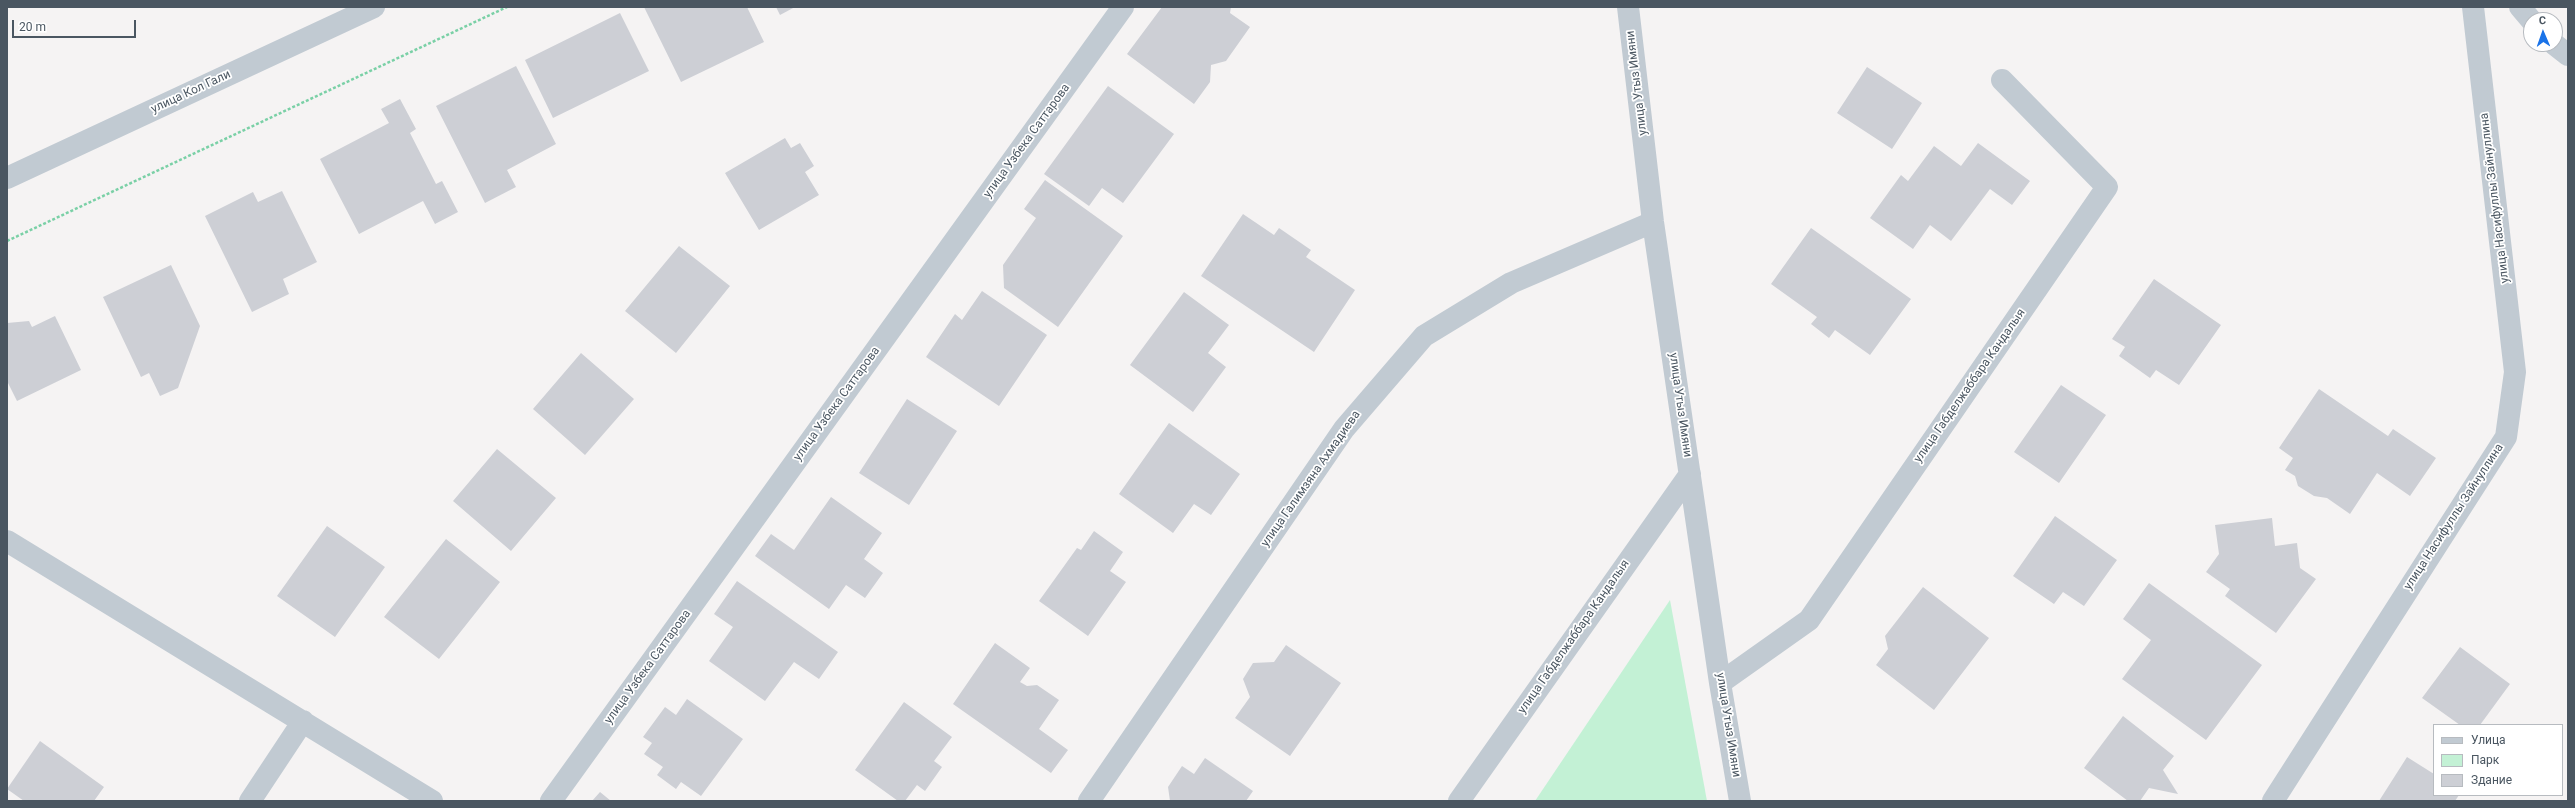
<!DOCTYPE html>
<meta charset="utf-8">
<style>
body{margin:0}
#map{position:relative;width:2575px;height:808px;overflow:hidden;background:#f5f3f3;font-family:Roboto,sans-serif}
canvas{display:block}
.frame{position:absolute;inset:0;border:8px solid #4a5661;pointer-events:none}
.legend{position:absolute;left:2433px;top:724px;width:130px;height:72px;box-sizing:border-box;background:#fff;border:1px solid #b7bbc0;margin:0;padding:5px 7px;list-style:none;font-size:12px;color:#4a5661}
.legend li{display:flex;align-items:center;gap:8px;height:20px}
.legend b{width:20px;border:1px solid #b7bbc0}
.north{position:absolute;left:2523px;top:12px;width:40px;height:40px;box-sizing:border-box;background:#fff;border:1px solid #b7bbc0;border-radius:50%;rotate:358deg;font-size:11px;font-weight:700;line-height:16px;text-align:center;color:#4a5661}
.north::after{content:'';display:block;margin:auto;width:14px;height:18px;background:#1a73e8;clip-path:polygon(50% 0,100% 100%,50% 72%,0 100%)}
.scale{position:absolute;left:12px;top:20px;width:124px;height:18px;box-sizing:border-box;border:2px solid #4a5661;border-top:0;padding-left:5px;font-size:12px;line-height:14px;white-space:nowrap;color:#4a5661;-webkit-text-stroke:3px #fff;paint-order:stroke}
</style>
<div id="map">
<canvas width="2575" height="808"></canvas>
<div class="frame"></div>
<ul class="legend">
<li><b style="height:5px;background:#c1cad2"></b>Улица</li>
<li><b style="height:11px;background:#c3f1d5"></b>Парк</li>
<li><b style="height:11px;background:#cdcfd5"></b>Здание</li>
</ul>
<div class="north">С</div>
<div class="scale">20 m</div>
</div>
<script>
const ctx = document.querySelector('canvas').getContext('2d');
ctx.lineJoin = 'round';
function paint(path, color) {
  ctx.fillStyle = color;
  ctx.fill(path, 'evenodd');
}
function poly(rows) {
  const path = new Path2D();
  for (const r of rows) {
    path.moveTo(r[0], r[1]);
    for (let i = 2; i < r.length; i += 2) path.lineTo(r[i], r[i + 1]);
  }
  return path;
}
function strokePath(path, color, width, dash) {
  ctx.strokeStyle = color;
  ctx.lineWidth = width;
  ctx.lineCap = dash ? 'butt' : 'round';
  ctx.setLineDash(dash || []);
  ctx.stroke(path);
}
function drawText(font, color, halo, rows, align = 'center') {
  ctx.font = font + ' Roboto,sans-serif';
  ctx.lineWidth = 3.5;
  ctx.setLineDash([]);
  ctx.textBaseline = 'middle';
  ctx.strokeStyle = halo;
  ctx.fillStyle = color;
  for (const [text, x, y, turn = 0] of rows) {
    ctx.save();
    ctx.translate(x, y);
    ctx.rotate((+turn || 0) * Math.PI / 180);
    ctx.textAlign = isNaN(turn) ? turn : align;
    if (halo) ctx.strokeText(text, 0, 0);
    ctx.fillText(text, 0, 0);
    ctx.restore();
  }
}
const green = poly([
 [1670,600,1707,801,1535,801]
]);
const building = poly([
 [644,7,747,7,764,42,681,82],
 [776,7,795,7,780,15],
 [1162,7,1231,7,1230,13,1250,27,1226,61,1211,65,1210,82,1194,104,1127,54],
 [620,13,649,71,553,118,525,60],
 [516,66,556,144,507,170,516,187,485,203,436,106],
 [1867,67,1922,103,1892,149,1837,113],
 [1108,86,1174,134,1123,203,1102,188,1089,206,1044,174],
 [400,99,416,129,410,133,436,184,442,181,458,212,435,224,423,201,359,234,320,159,389,123,381,109],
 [785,138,791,148,800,143,814,166,805,172,819,195,759,230,725,173],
 [1978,143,2030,181,2012,205,1990,189,1951,241,1930,225,1913,249,1870,218,1901,175,1908,181,1934,146,1961,166],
 [1045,180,1123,236,1058,327,1004,288,1003,265,1036,218,1024,209],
 [282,191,317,262,283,279,289,294,252,312,205,216,253,192,258,202],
 [1243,214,1274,235,1279,228,1311,250,1306,257,1355,290,1314,352,1201,276],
 [1811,228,1911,299,1870,355,1835,330,1829,338,1811,324,1817,317,1771,284],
 [679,246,730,286,676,353,625,311],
 [171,265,200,326,178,388,160,396,149,373,141,377,103,297],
 [2154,279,2221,325,2179,385,2156,370,2150,378,2119,356,2125,347,2112,339],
 [982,291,1047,335,999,406,926,357,955,314,962,320],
 [1184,292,1229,325,1208,353,1226,367,1193,412,1130,365],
 [55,316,81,370,17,401,7,381,7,323,29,321,32,327],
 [581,353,634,399,585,455,533,409],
 [2061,385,2106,415,2059,483,2014,452],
 [2319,389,2388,436,2393,429,2436,458,2410,496,2377,473,2350,514,2327,498,2314,496,2298,486,2295,476,2285,470,2293,458,2279,448],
 [907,399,957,431,909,505,859,473],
 [1169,423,1240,474,1211,515,1194,504,1173,533,1119,494],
 [497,449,556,498,511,551,453,501],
 [831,497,882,533,864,559,883,573,865,598,846,585,829,609,755,556,771,534,794,550],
 [2055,516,2117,560,2084,606,2063,592,2054,604,2013,576],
 [2272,518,2275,546,2297,543,2300,568,2316,579,2276,633,2225,596,2230,589,2206,572,2219,554,2215,525],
 [327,526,385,567,335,637,277,596],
 [1094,531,1123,552,1110,571,1126,582,1088,636,1039,601,1077,548,1081,550],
 [446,539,500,582,439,659,384,617],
 [737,581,838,652,819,679,794,662,765,701,709,661,733,627,714,614],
 [2149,583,2262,665,2206,740,2122,679,2151,640,2123,619],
 [1923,587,1989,638,1934,710,1876,665,1888,649,1885,636],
 [995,643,1030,668,1020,682,1027,686,1037,685,1059,700,1039,729,1068,750,1051,773,953,704],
 [1286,645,1341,683,1290,756,1235,718,1250,697,1243,679,1253,663,1274,662],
 [2460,647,2510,684,2480,725,2460,725,2422,698],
 [687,699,743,739,701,796,681,782,676,789,657,775,663,767,644,754,652,743,643,737,665,707,676,715],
 [904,702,952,737,934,761,942,767,925,791,917,785,905,801,898,801,855,770],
 [2123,716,2174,756,2163,770,2178,794,2149,788,2140,801,2128,801,2084,768],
 [40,741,104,787,94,801,24,801,7,789],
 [2407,757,2434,774,2434,795,2459,795,2455,801,2379,801],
 [1205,758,1253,791,1246,801,1170,801,1168,787,1182,766,1194,774],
 [600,792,611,801,592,801]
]);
const path = poly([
 [7,241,507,7]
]);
const minor = poly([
 [1628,7,1653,222,1720,683,1740,801],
 [2520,7,2531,20],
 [2554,44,2568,55],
 [7,541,432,801],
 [1720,683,1809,620,2107,187,2002,80],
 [250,801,303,721],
 [551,801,1123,7],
 [1089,801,1344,429,1424,336,1511,283,1653,222],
 [1459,801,1690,474],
 [2273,801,2506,437,2515,372,2473,7]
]);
const tertiary = poly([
 [7,178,374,7]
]);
const streetNames = [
 ["улица Утыз Имяни",1637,83,-97],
 ["улица Кол Гали",191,92,-25],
 ["улица Узбека Саттарова",1027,141,-54],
 ["улица Насифуллы Зайнуллина",2495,198,-97],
 ["улица Габделжаббара Кандалыя",1970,386,-55],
 ["улица Узбека Саттарова",837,404,-54],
 ["улица Утыз Имяни",1680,405,82],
 ["улица Галимзяна Ахмадиева",1311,479,-55],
 ["улица Насифуллы Зайнуллина",2454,517,-57],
 ["улица Габделжаббара Кандалыя",1574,637,-55],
 ["улица Узбека Саттарова",648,667,-54],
 ["улица Утыз Имяни",1728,725,81]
];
paint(green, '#c3f1d5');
paint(building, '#cdcfd5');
strokePath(path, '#7ad0a6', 2.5, [3, 2]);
strokePath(minor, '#c1cad2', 22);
strokePath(tertiary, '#c1cad2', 22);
drawText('12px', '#4a5661', '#fff', streetNames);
</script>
